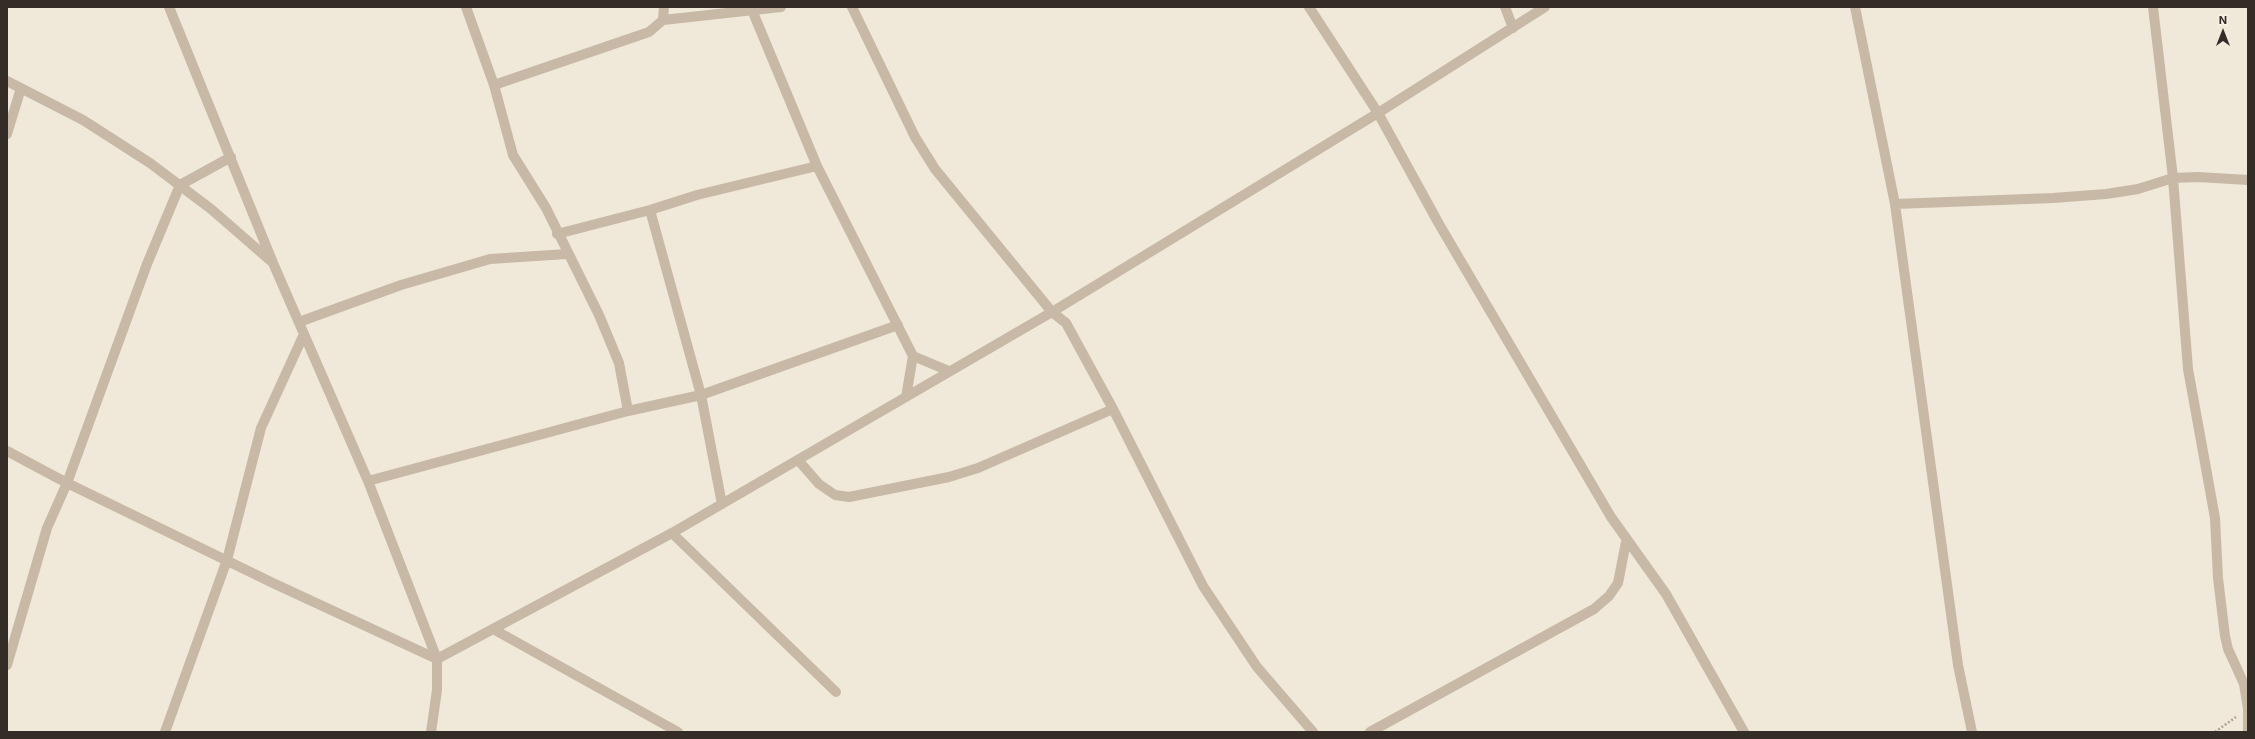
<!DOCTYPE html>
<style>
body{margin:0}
#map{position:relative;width:2255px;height:739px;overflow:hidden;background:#f0e8d9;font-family:Inter,sans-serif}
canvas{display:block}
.frame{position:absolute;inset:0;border:8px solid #342c26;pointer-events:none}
.north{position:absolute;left:2203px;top:12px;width:40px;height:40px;-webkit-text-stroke:3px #f8f2e5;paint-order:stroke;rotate:0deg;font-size:11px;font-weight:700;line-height:16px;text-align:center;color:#342c26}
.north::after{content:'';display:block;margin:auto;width:14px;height:18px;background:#342c26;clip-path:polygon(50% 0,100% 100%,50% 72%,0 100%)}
</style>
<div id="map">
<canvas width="2255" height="739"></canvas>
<div class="frame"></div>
<div class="north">N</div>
</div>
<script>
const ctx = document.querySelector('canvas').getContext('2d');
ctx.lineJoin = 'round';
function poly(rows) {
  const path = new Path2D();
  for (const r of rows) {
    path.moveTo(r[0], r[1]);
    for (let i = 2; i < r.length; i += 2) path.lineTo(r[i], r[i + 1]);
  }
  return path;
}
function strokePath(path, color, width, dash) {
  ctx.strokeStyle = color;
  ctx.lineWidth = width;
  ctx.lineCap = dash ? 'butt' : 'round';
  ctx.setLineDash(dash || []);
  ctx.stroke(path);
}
const path = poly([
 [2215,732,2236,717]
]);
const street = poly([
 [169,7,273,263,368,481,437,659,437,690,431,732],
 [466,7,494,85,513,155,546,208,599,315,619,363,628,411],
 [852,7,915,137,935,169,1052,312,1066,323,1113,409,1203,586,1257,667,1313,732],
 [1309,7,1378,113,1439,224,1611,517,1666,594,1744,732],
 [1505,7,1513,28],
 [1855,7,1895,204,1958,665,1972,732],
 [2153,7,2173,178,2188,369,2215,518,2218,578,2225,636,2228,649,2244,684,2248,709,2248,732],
 [752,10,817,166,913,356,906,397],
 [663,20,781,7],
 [7,81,83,120,150,163,211,209,272,262],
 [494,85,649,32,663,20,664,7],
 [7,134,21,88],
 [1895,204,2053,198,2106,194,2138,189,2173,178,2198,177,2248,180],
 [650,210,701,395,722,504],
 [557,234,650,210,697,195,817,166],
 [299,322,401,285,490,259,567,254],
 [913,356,949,371],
 [7,451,67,483,275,584,437,659,672,533,1052,312,1378,113,1545,7],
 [798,460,819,484,835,495,849,497,949,477,978,468,1113,409],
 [368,481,628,411,701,395,898,325],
 [672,533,836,692],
 [493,629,678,732],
 [7,665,47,528,67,483,147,264,180,185,231,157],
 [165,732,227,560,261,428,304,334],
 [1370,732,1594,609,1609,596,1618,583,1626,542]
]);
strokePath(path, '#b3a390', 2.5, [2, 2]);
strokePath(street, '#c8b9a6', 10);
</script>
